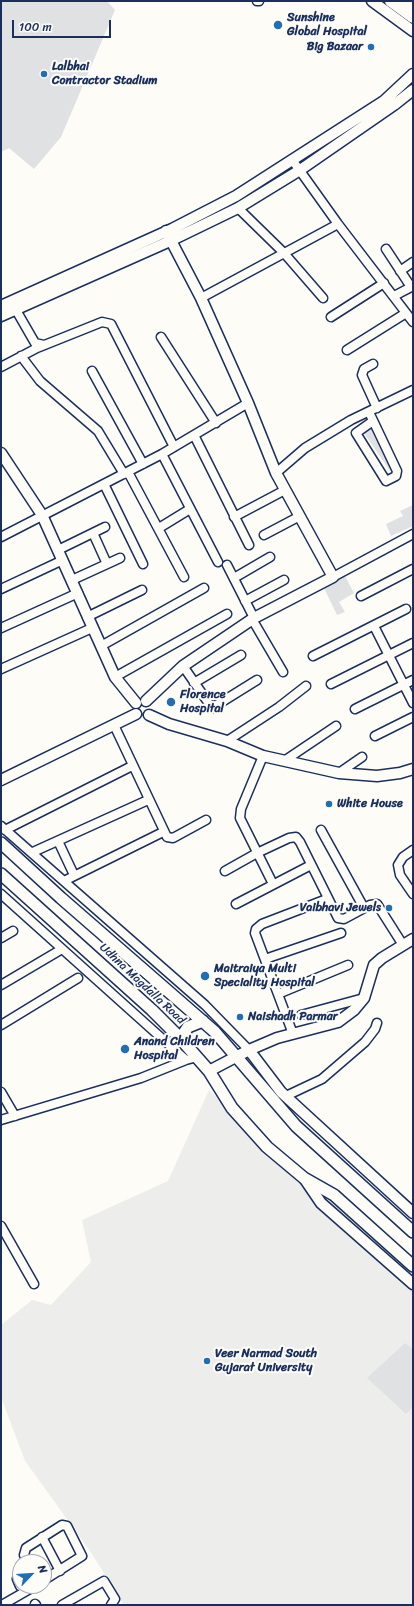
<!DOCTYPE html>
<style>
body{margin:0}
#map{position:relative;width:414px;height:1606px;overflow:hidden;background:#fdfcf7;font-family:Sriracha,sans-serif}
canvas{display:block}
.frame{position:absolute;inset:0;border:2px solid #1b2f5e;pointer-events:none}
.north{position:absolute;left:12px;top:1554px;width:40px;height:40px;box-sizing:border-box;background:#fdfcf7;border:1px solid #a3aaba;border-radius:50%;rotate:65deg;font-size:11px;font-weight:700;line-height:16px;text-align:center;color:#1b2f5e}
.north::after{content:'';display:block;margin:auto;width:14px;height:18px;background:#1f6fb2;clip-path:polygon(50% 0,100% 100%,50% 72%,0 100%)}
.scale{position:absolute;left:12px;top:20px;width:99px;height:18px;box-sizing:border-box;border:2px solid #1b2f5e;border-top:0;padding-left:5px;font-size:12px;line-height:14px;white-space:nowrap;color:#1b2f5e;-webkit-text-stroke:3px #fdfcf7;paint-order:stroke}
</style>
<div id="map">
<canvas width="414" height="1606"></canvas>
<div class="frame"></div>
<div class="north">N</div>
<div class="scale">100 m</div>
</div>
<script>
const ctx = document.querySelector('canvas').getContext('2d');
ctx.lineJoin = 'round';
function paint(path, color) {
  ctx.fillStyle = color;
  ctx.fill(path, 'evenodd');
}
function poly(rows) {
  const path = new Path2D();
  for (const r of rows) {
    path.moveTo(r[0], r[1]);
    for (let i = 2; i < r.length; i += 2) path.lineTo(r[i], r[i + 1]);
  }
  return path;
}
function strokePath(path, color, width, dash) {
  ctx.strokeStyle = color;
  ctx.lineWidth = width;
  ctx.lineCap = dash ? 'butt' : 'round';
  ctx.setLineDash(dash || []);
  ctx.stroke(path);
}
function drawText(font, color, halo, rows, align = 'center') {
  ctx.font = font + ' Sriracha,sans-serif';
  ctx.lineWidth = 4;
  ctx.setLineDash([]);
  ctx.textBaseline = 'middle';
  ctx.strokeStyle = halo;
  ctx.fillStyle = color;
  for (const [text, x, y, turn = 0] of rows) {
    ctx.save();
    ctx.translate(x, y);
    ctx.rotate((+turn || 0) * Math.PI / 180);
    ctx.textAlign = isNaN(turn) ? turn : align;
    if (halo) ctx.strokeText(text, 0, 0);
    ctx.fillText(text, 0, 0);
    ctx.restore();
  }
}
const built = poly([
 [209,1090,413,1277,413,1605,124,1605,90,1551,25,1461,1,1397,1,1325,32,1300,51,1305,91,1262,82,1220,168,1181]
]);
const green = poly([
 [1,1,107,1,115,10,61,137,34,169,9,148,1,152],
 [374,427,398,468,390,471,364,433],
 [413,505,413,526,391,536,386,524,403,516,400,511],
 [345,576,354,593,339,602,345,612,337,615,324,588],
 [405,1343,413,1349,413,1407,406,1414,367,1378]
]);
const minor = poly([
 [257,1,259,1],
 [293,161,338,224,413,322],
 [238,208,284,253,323,298],
 [386,249,411,287],
 [400,271,413,262],
 [394,296,413,286],
 [201,298,338,224],
 [16,310,35,343,44,345],
 [331,317,384,283],
 [161,337,216,423],
 [347,350,406,313],
 [21,356,40,381,98,431,124,474],
 [373,364,364,369,362,375,377,408],
 [1,367,37,348,102,322,111,324,174,447],
 [92,371,143,464],
 [369,412,397,471,396,476,386,481,356,433,373,421],
 [194,435,249,545],
 [162,454,218,562],
 [128,472,184,577],
 [276,473,305,448,351,420,413,390],
 [104,484,143,564],
 [234,517,285,490],
 [159,528,190,509],
 [264,535,300,516],
 [1,537,162,454,248,403],
 [58,550,105,527],
 [107,564,120,558],
 [227,565,254,618],
 [333,577,413,534],
 [234,578,270,557],
 [72,580,107,564,93,533],
 [1,589,63,560],
 [361,596,413,569],
 [245,601,284,580],
 [87,617,142,590],
 [252,619,283,672],
 [374,626,413,703],
 [1,628,78,593],
 [101,646,204,588],
 [313,656,406,609],
 [183,666,212,708,257,680],
 [1,669,92,628],
 [115,677,227,614],
 [194,683,241,655],
 [331,684,413,643],
 [355,709,413,680],
 [114,725,167,837,173,838,206,820],
 [375,736,413,717],
 [227,741,279,707,306,686],
 [263,756,241,809,240,818,273,884],
 [284,761,336,726],
 [339,773,362,757],
 [1,826,205,1005,249,1050],
 [5,830,132,766],
 [321,830,364,908],
 [58,841,74,875],
 [413,850,403,857,398,865,400,875,413,894],
 [33,852,148,800],
 [225,871,257,853,289,838,296,837,300,842,338,918,344,919,370,905,377,904,403,945],
 [64,881,163,832],
 [1,894,186,1060,197,1057],
 [236,904,311,865],
 [1,938,13,931],
 [265,959,341,933],
 [1,985,62,949],
 [278,994,348,965],
 [301,1015,364,998],
 [1,1025,78,978],
 [293,1034,255,933,256,929,262,924,327,899],
 [1,1092,15,1116],
 [286,1096,322,1079,365,1042,375,1029,377,1023],
 [1,1120,141,1078,186,1060],
 [1,1226,34,1284],
 [42,1537,60,1571],
 [28,1562,24,1555,26,1548,62,1525,67,1526,82,1556,44,1580],
 [20,1576,17,1579,20,1586],
 [35,1604,36,1605],
 [2,1605,35,1586],
 [62,1605,104,1581,115,1599,111,1605]
]);
const tertiary = poly([
 [372,1,413,31],
 [1,306,172,229,236,196,384,101,413,74],
 [1,316,170,241,238,208,300,170,394,105,413,90],
 [1,453,42,515,115,677,136,703],
 [146,701,183,666,254,618,333,577,276,473,248,403,201,298,166,231],
 [149,715,169,724,227,741,263,756,339,773,377,776,400,773,413,769],
 [1,780,136,714],
 [249,1050,281,1092,413,1213],
 [209,1071,249,1050,277,1038,338,1022,354,1010,364,998,374,965,382,958,413,939],
 [304,1178,321,1203,413,1284]
]);
const secondary = poly([
 [405,1,413,6],
 [1,843,61,898,215,1032,296,1126,413,1232],
 [1,874,152,1010,179,1037,209,1071,232,1108,267,1147,304,1178,334,1195,413,1266],
 [180,1039,188,1027,203,1021]
]);
const primary = poly([
 [391,1,413,17]
]);
const markers = [
 [278,25,5,"#1f6fb2"],
 [371,47,4,"#1f6fb2"],
 [44,74,4,"#1f6fb2"],
 [171,702,5,"#1f6fb2"],
 [329,804,4,"#1f6fb2"],
 [389,908,4,"#1f6fb2"],
 [205,976,5,"#1f6fb2"],
 [240,1017,4,"#1f6fb2"],
 [125,1049,5,"#1f6fb2"],
 [207,1361,4,"#1f6fb2"]
];
const poiNames = [
 ["Sunshine",287,18],
 ["Global Hospital",287,32],
 ["Big Bazaar",363,47,"right"],
 ["Lalbhai",52,67],
 ["Contractor Stadium",52,81],
 ["Florence",180,695],
 ["Hospital",180,709],
 ["White House",337,804],
 ["Vaibhavi Jewels",381,908,"right"],
 ["Maitraiya Multi",214,969],
 ["Speciality Hospital",214,983],
 ["Naishadh Parmar",248,1017],
 ["Anand Children",134,1042],
 ["Hospital",134,1056],
 ["Veer Narmad South",215,1354],
 ["Gujarat University",215,1368]
];
const streetNames = [
 ["Udhna Magdalla Road",142,984,43]
];
paint(built, '#edeeec');
paint(green, '#e0e1e3');
strokePath(minor, '#1b2f5e', 11);
strokePath(tertiary, '#1b2f5e', 13);
strokePath(secondary, '#1b2f5e', 14);
strokePath(primary, '#1b2f5e', 15);
strokePath(minor, '#fdfcf7', 8);
strokePath(tertiary, '#fdfcf7', 10);
strokePath(secondary, '#fdfcf7', 11);
strokePath(primary, '#fdfcf7', 12);
for (const [x, y, r, color] of markers) {
  const dot = new Path2D();
  dot.arc(x, y, r, 0, 2 * Math.PI);
  ctx.fillStyle = color;
  ctx.fill(dot);
  strokePath(dot, '#fdfcf7', 1.5);
}
drawText('bold 12px', '#1b2f5e', '#fdfcf7', poiNames, 'left');
drawText('12px', '#1b2f5e', '#fdfcf7', streetNames);
</script>
